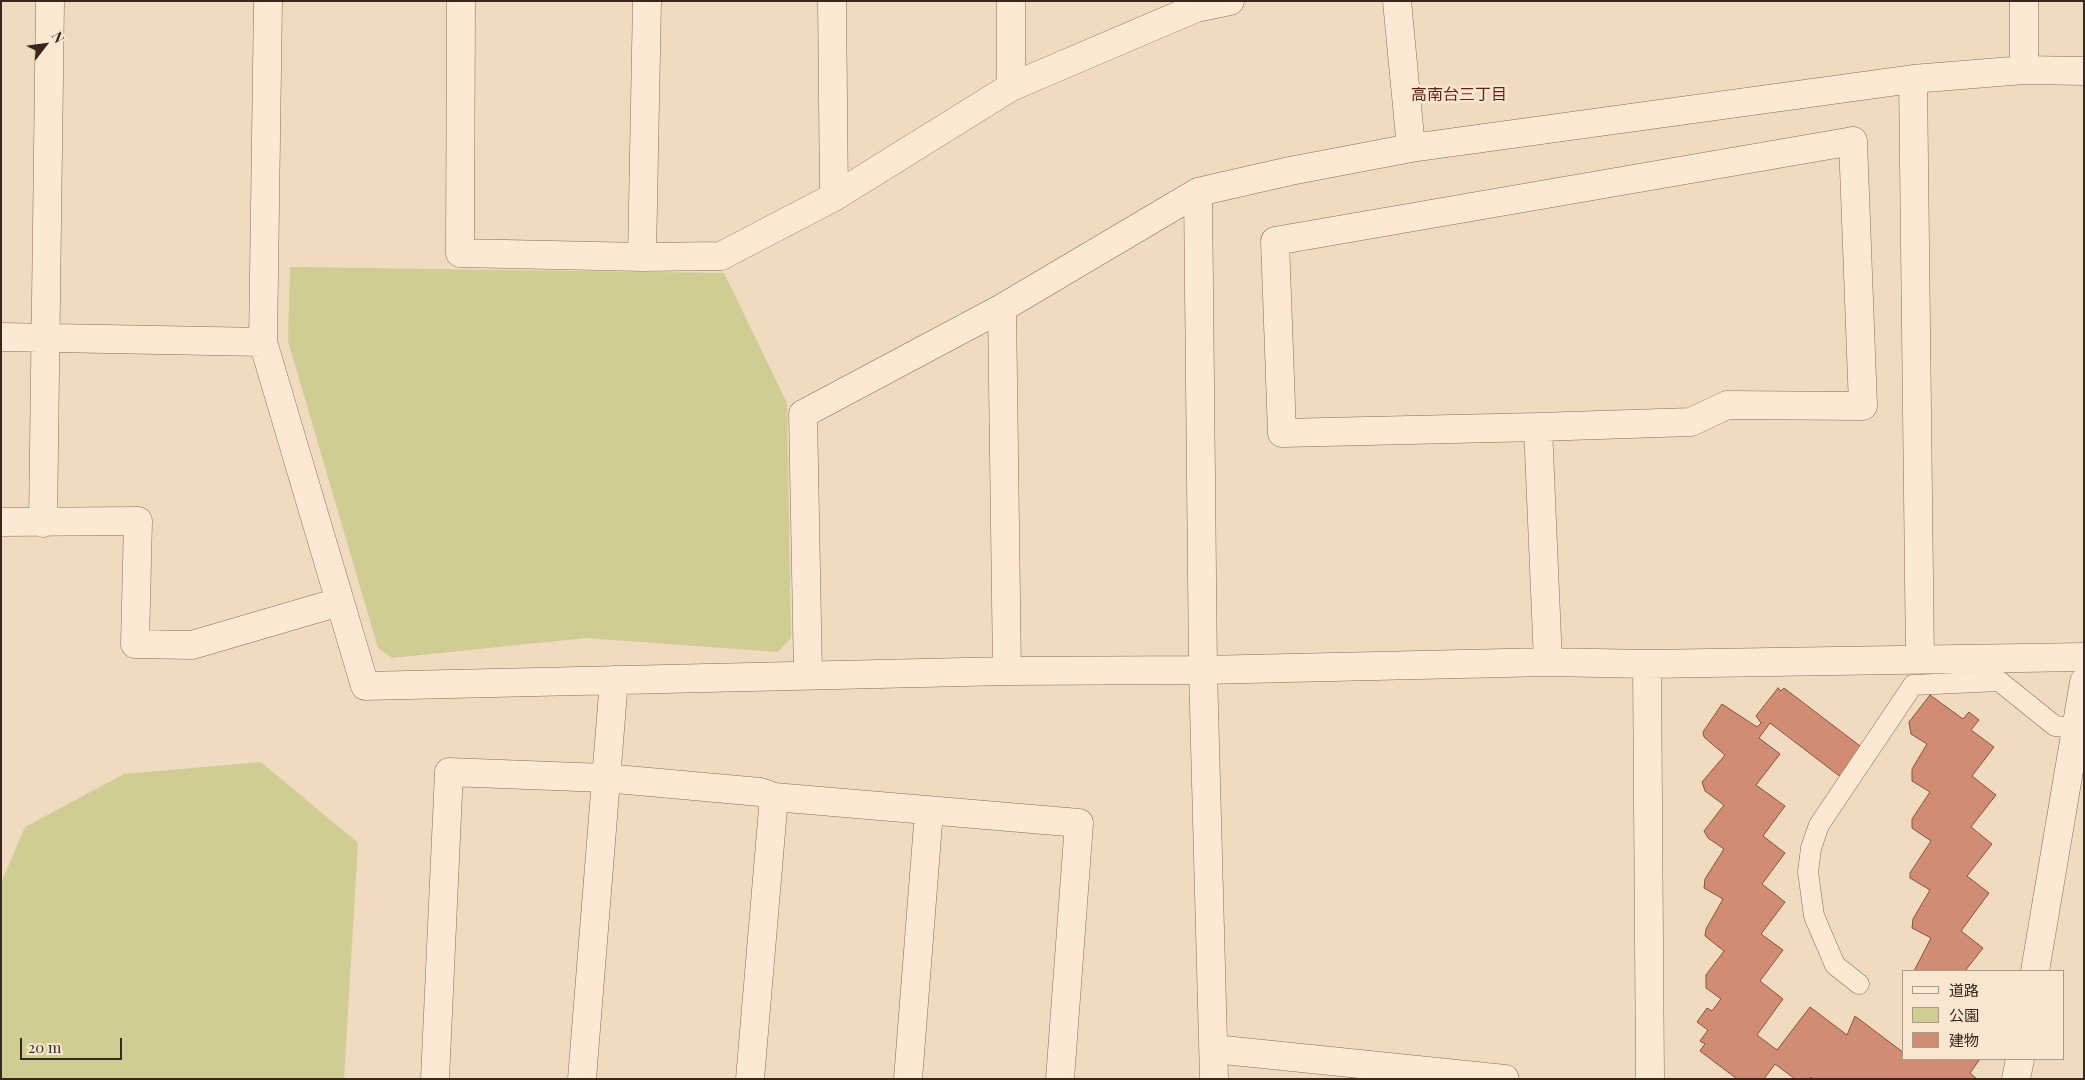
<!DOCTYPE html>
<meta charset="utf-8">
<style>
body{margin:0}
#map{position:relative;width:2085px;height:1080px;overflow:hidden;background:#f0dbc0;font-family:"Playfair Display","Noto Sans JP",serif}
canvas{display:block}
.frame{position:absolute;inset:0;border:2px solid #39261c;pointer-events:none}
.legend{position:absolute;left:1902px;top:970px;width:162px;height:90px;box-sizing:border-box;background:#f7e6d0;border:1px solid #ab9988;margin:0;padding:6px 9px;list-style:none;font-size:15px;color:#39261c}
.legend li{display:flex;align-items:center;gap:10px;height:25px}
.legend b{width:25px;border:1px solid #ab9988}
.north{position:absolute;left:20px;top:20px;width:50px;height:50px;-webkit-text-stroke:4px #f7e6d0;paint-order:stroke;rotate:60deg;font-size:14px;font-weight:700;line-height:20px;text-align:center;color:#39261c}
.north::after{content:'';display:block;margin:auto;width:18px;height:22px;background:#39261c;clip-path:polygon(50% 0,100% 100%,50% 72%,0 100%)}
.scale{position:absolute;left:20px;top:1038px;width:102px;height:22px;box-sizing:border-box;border:2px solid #39261c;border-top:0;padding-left:6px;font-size:15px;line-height:18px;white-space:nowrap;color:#39261c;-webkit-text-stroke:4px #f7e6d0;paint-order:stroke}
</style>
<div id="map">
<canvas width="2085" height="1080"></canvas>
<div class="frame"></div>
<ul class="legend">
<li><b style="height:6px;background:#fbe9d3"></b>道路</li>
<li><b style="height:14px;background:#cfcd93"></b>公園</li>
<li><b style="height:14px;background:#d18d73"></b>建物</li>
</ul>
<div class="north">N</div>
<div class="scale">20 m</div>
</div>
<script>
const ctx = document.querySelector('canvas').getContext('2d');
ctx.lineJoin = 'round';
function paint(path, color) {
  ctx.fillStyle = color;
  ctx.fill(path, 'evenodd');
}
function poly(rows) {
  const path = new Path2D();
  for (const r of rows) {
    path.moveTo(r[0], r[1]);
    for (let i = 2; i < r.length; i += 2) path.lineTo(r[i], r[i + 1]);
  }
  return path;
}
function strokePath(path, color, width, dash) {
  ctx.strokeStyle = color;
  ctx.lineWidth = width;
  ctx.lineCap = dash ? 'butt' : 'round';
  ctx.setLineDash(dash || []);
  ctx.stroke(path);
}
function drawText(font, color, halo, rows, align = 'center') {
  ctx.font = font + ' "Playfair Display","Noto Sans JP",serif';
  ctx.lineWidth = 5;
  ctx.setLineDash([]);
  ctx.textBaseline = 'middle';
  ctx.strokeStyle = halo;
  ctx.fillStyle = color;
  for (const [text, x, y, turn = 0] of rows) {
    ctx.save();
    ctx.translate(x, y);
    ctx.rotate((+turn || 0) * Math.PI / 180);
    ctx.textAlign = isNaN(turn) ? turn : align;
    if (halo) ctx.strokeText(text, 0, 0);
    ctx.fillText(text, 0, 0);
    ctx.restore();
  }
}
const green = poly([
 [290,267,724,273,787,403,791,638,778,652,586,638,392,658,378,648,288,341],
 [261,762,358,843,344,1079,1,1079,1,883,25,827,124,774]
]);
const building = poly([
 [1778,688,1781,691,1784,688,1864,749,1842,778,1770,723,1759,738,1780,754,1756,785,1785,806,1763,836,1785,853,1762,884,1785,902,1761,934,1783,950,1760,981,1783,999,1757,1035,1777,1050,1810,1007,1847,1035,1855,1016,1904,1053,1904,1059,1980,1059,1970,1073,1977,1079,1813,1079,1811,1077,1810,1079,1795,1079,1775,1064,1764,1079,1737,1079,1700,1051,1705,1044,1700,1041,1708,1030,1697,1022,1707,1008,1712,1011,1721,999,1706,988,1706,975,1724,951,1705,936,1706,929,1723,899,1704,888,1705,879,1724,849,1708,838,1704,831,1724,805,1705,791,1702,782,1725,755,1704,737,1703,732,1722,704,1757,727,1761,723,1756,716,1778,688],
 [1930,695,1963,719,1969,712,1979,720,1971,730,1994,747,1972,776,1996,795,1971,827,1992,844,1967,876,1989,893,1961,931,1983,948,1965,971,1914,971,1931,938,1912,928,1913,919,1930,890,1910,878,1910,873,1931,841,1912,828,1912,819,1930,792,1912,781,1912,769,1927,744,1911,734,1909,722,1930,695]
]);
const service = poly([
 [1859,984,1835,965,1814,916,1808,872,1811,848,1819,825,1913,685,1999,681,2055,726,2076,728]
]);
const minor = poly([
 [268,1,263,342,365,686,1007,671,1203,670,1548,662,1647,664,2084,657],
 [461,1,460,253,642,257,721,256,834,197,1011,87,1196,8,1230,1],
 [832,1,834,197],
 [1011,1,1011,87],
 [1397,1,1411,148],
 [2024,70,2024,1],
 [1913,79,1920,659],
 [1853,141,1863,406,1727,405,1691,422,1538,427,1282,433,1275,241,1853,141],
 [1198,192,1203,670],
 [642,257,647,1],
 [1002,308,1007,671],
 [1,337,263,342],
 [1538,427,1548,662],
 [1,522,138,521,135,644,192,645,339,602],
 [43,523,50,1],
 [1647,664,1650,1079],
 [808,675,803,414,1002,308,1198,192,1290,171,1411,148,1913,79,2024,70,2084,71],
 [2035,971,2084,682],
 [1214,1049,1505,1079],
 [435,1079,449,772,605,778,760,792,774,797,1079,823,1060,1079],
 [582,1079,614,680],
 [750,1079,774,797],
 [908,1079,929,811],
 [2016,1079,2020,1059]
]);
const tertiary = poly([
 [1203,670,1214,1079]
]);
const neighbourhoodNames = [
 ["高南台三丁目",1459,95]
];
paint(green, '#cfcd93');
paint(building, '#d18d73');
strokePath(building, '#8b503b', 1);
strokePath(service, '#8a6b57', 21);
strokePath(minor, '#8a6b57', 29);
strokePath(tertiary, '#8a6b57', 29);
strokePath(service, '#fbe9d3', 20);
strokePath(minor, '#fbe9d3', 28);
strokePath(tertiary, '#fbe9d3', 28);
drawText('16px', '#681f19', '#f7e6d0', neighbourhoodNames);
</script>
